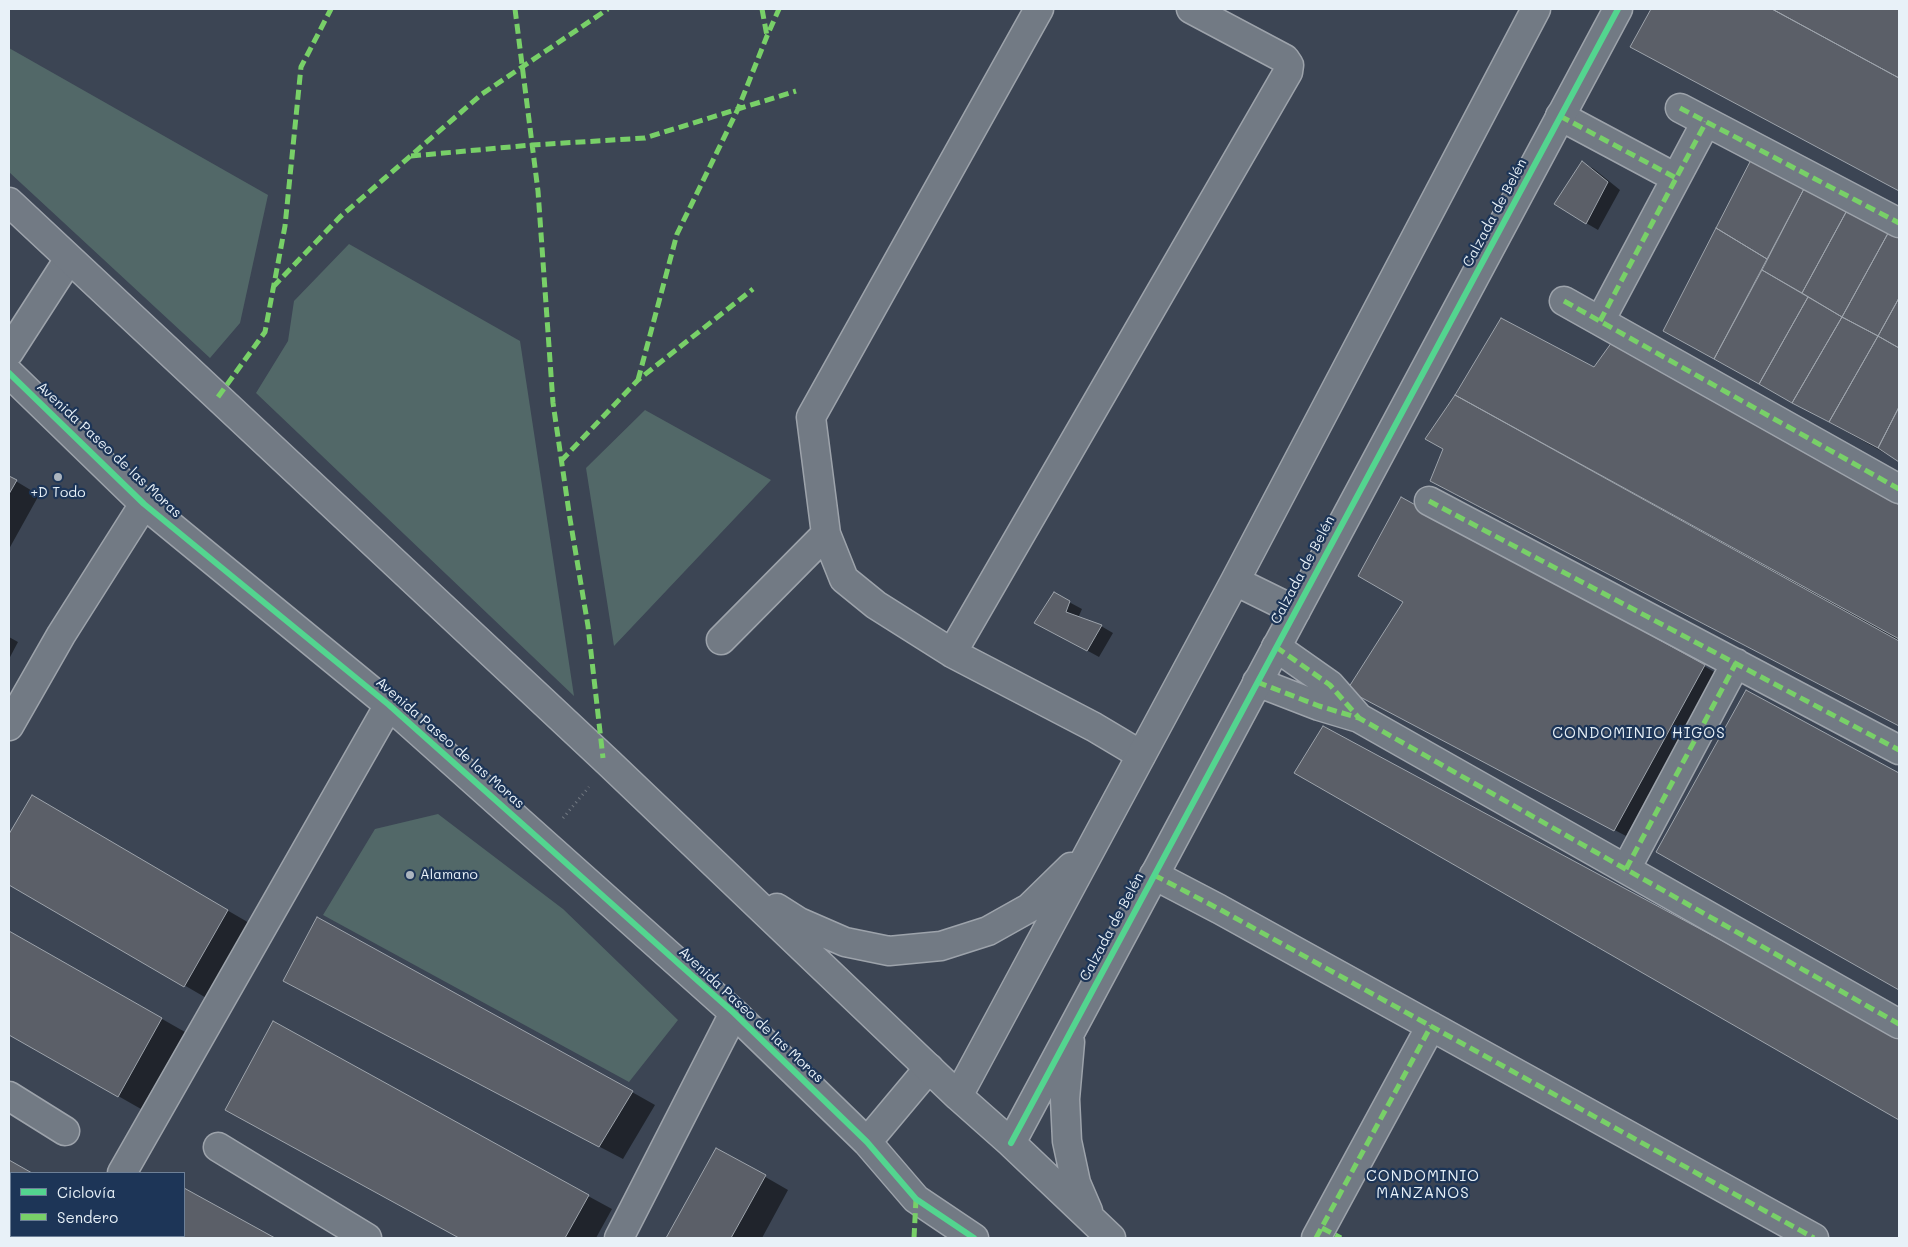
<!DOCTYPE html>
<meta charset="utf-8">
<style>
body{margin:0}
#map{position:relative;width:1908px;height:1247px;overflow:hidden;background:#3c4554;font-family:Mali,sans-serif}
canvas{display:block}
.frame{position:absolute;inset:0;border:10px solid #e8f1f8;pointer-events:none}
.legend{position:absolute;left:10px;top:1172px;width:175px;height:65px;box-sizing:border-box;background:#1d3557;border:1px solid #6e8097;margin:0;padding:6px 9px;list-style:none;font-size:15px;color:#e8f1f8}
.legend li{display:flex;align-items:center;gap:10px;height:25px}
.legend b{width:25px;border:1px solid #6e8097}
</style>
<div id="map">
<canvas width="1908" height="1247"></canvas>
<div class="frame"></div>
<ul class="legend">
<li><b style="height:6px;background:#53d58f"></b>Ciclovía</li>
<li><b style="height:6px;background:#78d068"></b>Sendero</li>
</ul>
</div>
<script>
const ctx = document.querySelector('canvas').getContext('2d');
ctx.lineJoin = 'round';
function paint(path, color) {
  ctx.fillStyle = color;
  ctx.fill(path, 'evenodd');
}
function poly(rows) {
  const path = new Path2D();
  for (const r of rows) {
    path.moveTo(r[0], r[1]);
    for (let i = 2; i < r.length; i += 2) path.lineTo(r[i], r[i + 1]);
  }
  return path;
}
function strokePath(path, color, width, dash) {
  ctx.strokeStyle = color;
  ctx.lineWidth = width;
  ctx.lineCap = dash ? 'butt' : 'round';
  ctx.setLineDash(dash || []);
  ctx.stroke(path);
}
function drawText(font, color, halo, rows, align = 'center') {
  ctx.font = font + ' Mali,sans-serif';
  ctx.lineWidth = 4.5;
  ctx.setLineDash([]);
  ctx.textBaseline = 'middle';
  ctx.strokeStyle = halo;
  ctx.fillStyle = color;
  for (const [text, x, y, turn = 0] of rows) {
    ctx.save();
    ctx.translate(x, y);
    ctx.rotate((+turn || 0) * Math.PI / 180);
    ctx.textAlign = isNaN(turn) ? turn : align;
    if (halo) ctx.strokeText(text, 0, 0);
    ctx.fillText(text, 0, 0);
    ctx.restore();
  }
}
const green = poly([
 [9,48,268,195,240,323,210,358,9,172],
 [349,244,520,341,574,696,256,393,288,341,294,301],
 [645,410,771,480,614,646,586,468],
 [438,814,563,909,678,1020,629,1082,323,915,375,829]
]);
const shadow = poly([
 [1653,9,1899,9,1899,190,1631,47],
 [1755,156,1899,231,1899,461,1676,337],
 [1583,163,1594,169,1620,190,1598,230,1586,223],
 [1612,343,1899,506,1899,726,1443,488,1595,368],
 [9,477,39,495,9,549],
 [1054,594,1082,609,1078,618,1101,626,1113,633,1099,657,1048,629],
 [1405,601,1704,666,1716,673,1626,836,1360,696],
 [9,637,18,642,9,659],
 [1747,692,1899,774,1899,989,1658,852],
 [1323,727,1899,1038,1899,1118,1296,773],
 [32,797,251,924,208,999,9,883,9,837],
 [9,932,185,1032,141,1109,9,1034],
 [308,994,632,1092,655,1105,623,1159],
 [250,1122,588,1196,612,1209,596,1238,461,1238],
 [717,1149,788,1190,762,1238,668,1238],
 [9,1161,30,1173,11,1173,11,1236,71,1236,69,1238,9,1238],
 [184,1189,272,1238,152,1238,154,1236,184,1236]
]);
const building = poly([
 [1651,9,1772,9,1899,78,1899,191,1630,47,1651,9],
 [1772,9,1899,9,1899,78,1772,9],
 [1754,154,1807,183,1767,259,1716,228,1754,154],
 [1582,161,1608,182,1586,224,1554,204,1582,161],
 [1807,183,1851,203,1802,293,1762,270,1807,183],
 [1851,203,1892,226,1842,317,1802,293,1851,203],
 [1892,226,1899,230,1899,298,1878,336,1842,317,1892,226],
 [1716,228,1767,259,1714,359,1663,331,1716,228],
 [1762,270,1808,297,1759,384,1714,359,1762,270],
 [1808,297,1842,317,1792,403,1759,384,1808,297],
 [1899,298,1899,348,1878,336,1899,298],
 [1842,317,1878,336,1829,422,1792,403,1842,317],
 [1501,318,1594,367,1612,342,1899,505,1899,641,1455,395,1501,318],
 [1878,336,1899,348,1899,407,1878,448,1829,422,1878,336],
 [1455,395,1899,639,1899,726,1430,481,1443,449,1425,439,1455,395],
 [1899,407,1899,462,1878,448,1899,407],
 [9,476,17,480,9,494,9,476],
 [1401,497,1705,665,1614,831,1347,690,1403,602,1358,576,1401,497],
 [1054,592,1070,601,1066,612,1102,625,1087,651,1034,623,1054,592],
 [1746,690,1899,773,1899,990,1656,852,1746,690],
 [1323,726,1899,1036,1899,1120,1294,773,1323,726],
 [32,795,228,910,184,987,9,885,9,834,32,795],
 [317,917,633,1091,599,1147,283,981,317,917],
 [9,931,162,1018,118,1097,9,1035,9,931],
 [273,1021,589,1195,565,1238,459,1238,225,1110,273,1021],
 [716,1148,766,1175,731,1238,666,1238,716,1148],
 [9,1160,32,1173,11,1173,11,1236,40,1236,38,1238,9,1238,9,1160],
 [184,1188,275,1238,151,1238,152,1236,184,1236,184,1188]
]);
const path = poly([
 [563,818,589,787]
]);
const street = poly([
 [1039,9,811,417,826,534,844,579,876,605,952,653,1094,727,1141,755],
 [1680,108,1899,223],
 [1560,116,1676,178],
 [1564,301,1899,489],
 [1600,321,1706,122],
 [9,352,69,259],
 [9,373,144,504,389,705,734,1013,867,1142,916,1199,974,1238],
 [1429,501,1899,750],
 [721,640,826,534],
 [1276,647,1330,685,1359,718],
 [952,653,1288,72,1289,65,1285,59,1191,9],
 [1257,682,1319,706,1359,718,1899,1024],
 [9,726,61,635,144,504],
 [1626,869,1736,663],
 [1154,875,1219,909,1814,1238],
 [9,1096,65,1131],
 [867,1142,929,1068],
 [218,1147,367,1238],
 [122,1173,389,705],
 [85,1238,86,1236],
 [619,1238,734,1013],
 [1316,1238,1431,1026]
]);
const secondary = poly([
 [9,202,609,763,958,1096,1011,1143,1111,1238],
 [1235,581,1296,611],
 [777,908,799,922,845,942,889,951,941,946,988,931,1029,908,1071,867],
 [1070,1042,1065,1099,1067,1141,1076,1183,1088,1211],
 [958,1096,1235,581,1536,9],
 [1011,1143,1618,9]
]);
const quiet = poly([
 [515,9,538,191,553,403,570,519,588,626,603,758],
 [762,9,767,36],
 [1680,108,1899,223],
 [1560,116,1676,178],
 [411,156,532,145,645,138,796,91],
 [273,287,340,217,482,94,608,9],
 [1564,301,1899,489],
 [1600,321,1706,122],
 [638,380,677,234,738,109,767,36,779,9],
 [218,397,265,332,285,226,301,67,331,9],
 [561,461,638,380,753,289],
 [1429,501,1899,750],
 [1276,647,1330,685,1359,718],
 [1257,682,1319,706,1359,718,1899,1024],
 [1626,869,1736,663],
 [1154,875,1219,909,1814,1238],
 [1322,1228,1341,1238],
 [914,1238,916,1199],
 [1316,1238,1431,1026]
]);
const cycleway = poly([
 [9,373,144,504,389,705,734,1013,867,1142,916,1199,974,1238],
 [1011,1143,1618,9]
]);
const markers = [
 [58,477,5,"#acb5bf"],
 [410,875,5,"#acb5bf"]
];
const streetNames = [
 ["Calzada de Belén",1495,213,-62],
 ["Avenida Paseo de las Moras",109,450,43],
 ["Calzada de Belén",1303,570,-62],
 ["Avenida Paseo de las Moras",450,743,41],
 ["Calzada de Belén",1112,927,-62],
 ["Avenida Paseo de las Moras",751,1015,43]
];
const poiNames = [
 ["+D Todo",58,493],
 ["Alamano",420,875,"left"]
];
const neighbourhoodNames = [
 ["CONDOMINIO HIGOS",1639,733],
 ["CONDOMINIO",1423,1176],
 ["MANZANOS",1423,1193]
];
paint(green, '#526868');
paint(shadow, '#0007');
paint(building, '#5b5f68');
strokePath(building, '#9da3ab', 1);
strokePath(street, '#9da3ab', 31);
strokePath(secondary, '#9da3ab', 31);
strokePath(path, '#727982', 3, [1, 4]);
strokePath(street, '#727a84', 28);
strokePath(secondary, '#727a84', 28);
strokePath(quiet, '#78d068', 5, [10, 5]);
strokePath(cycleway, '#53d58f', 6);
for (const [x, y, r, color] of markers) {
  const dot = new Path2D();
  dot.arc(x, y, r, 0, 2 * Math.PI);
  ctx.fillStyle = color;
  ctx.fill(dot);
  strokePath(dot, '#1d3557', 2);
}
drawText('14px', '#e8f1f8', '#1d3557', streetNames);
drawText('14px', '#e8f1f8', '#1d3557', poiNames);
ctx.letterSpacing = '1px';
drawText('15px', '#e8f1f8', '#1d3557', neighbourhoodNames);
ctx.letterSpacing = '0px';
</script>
